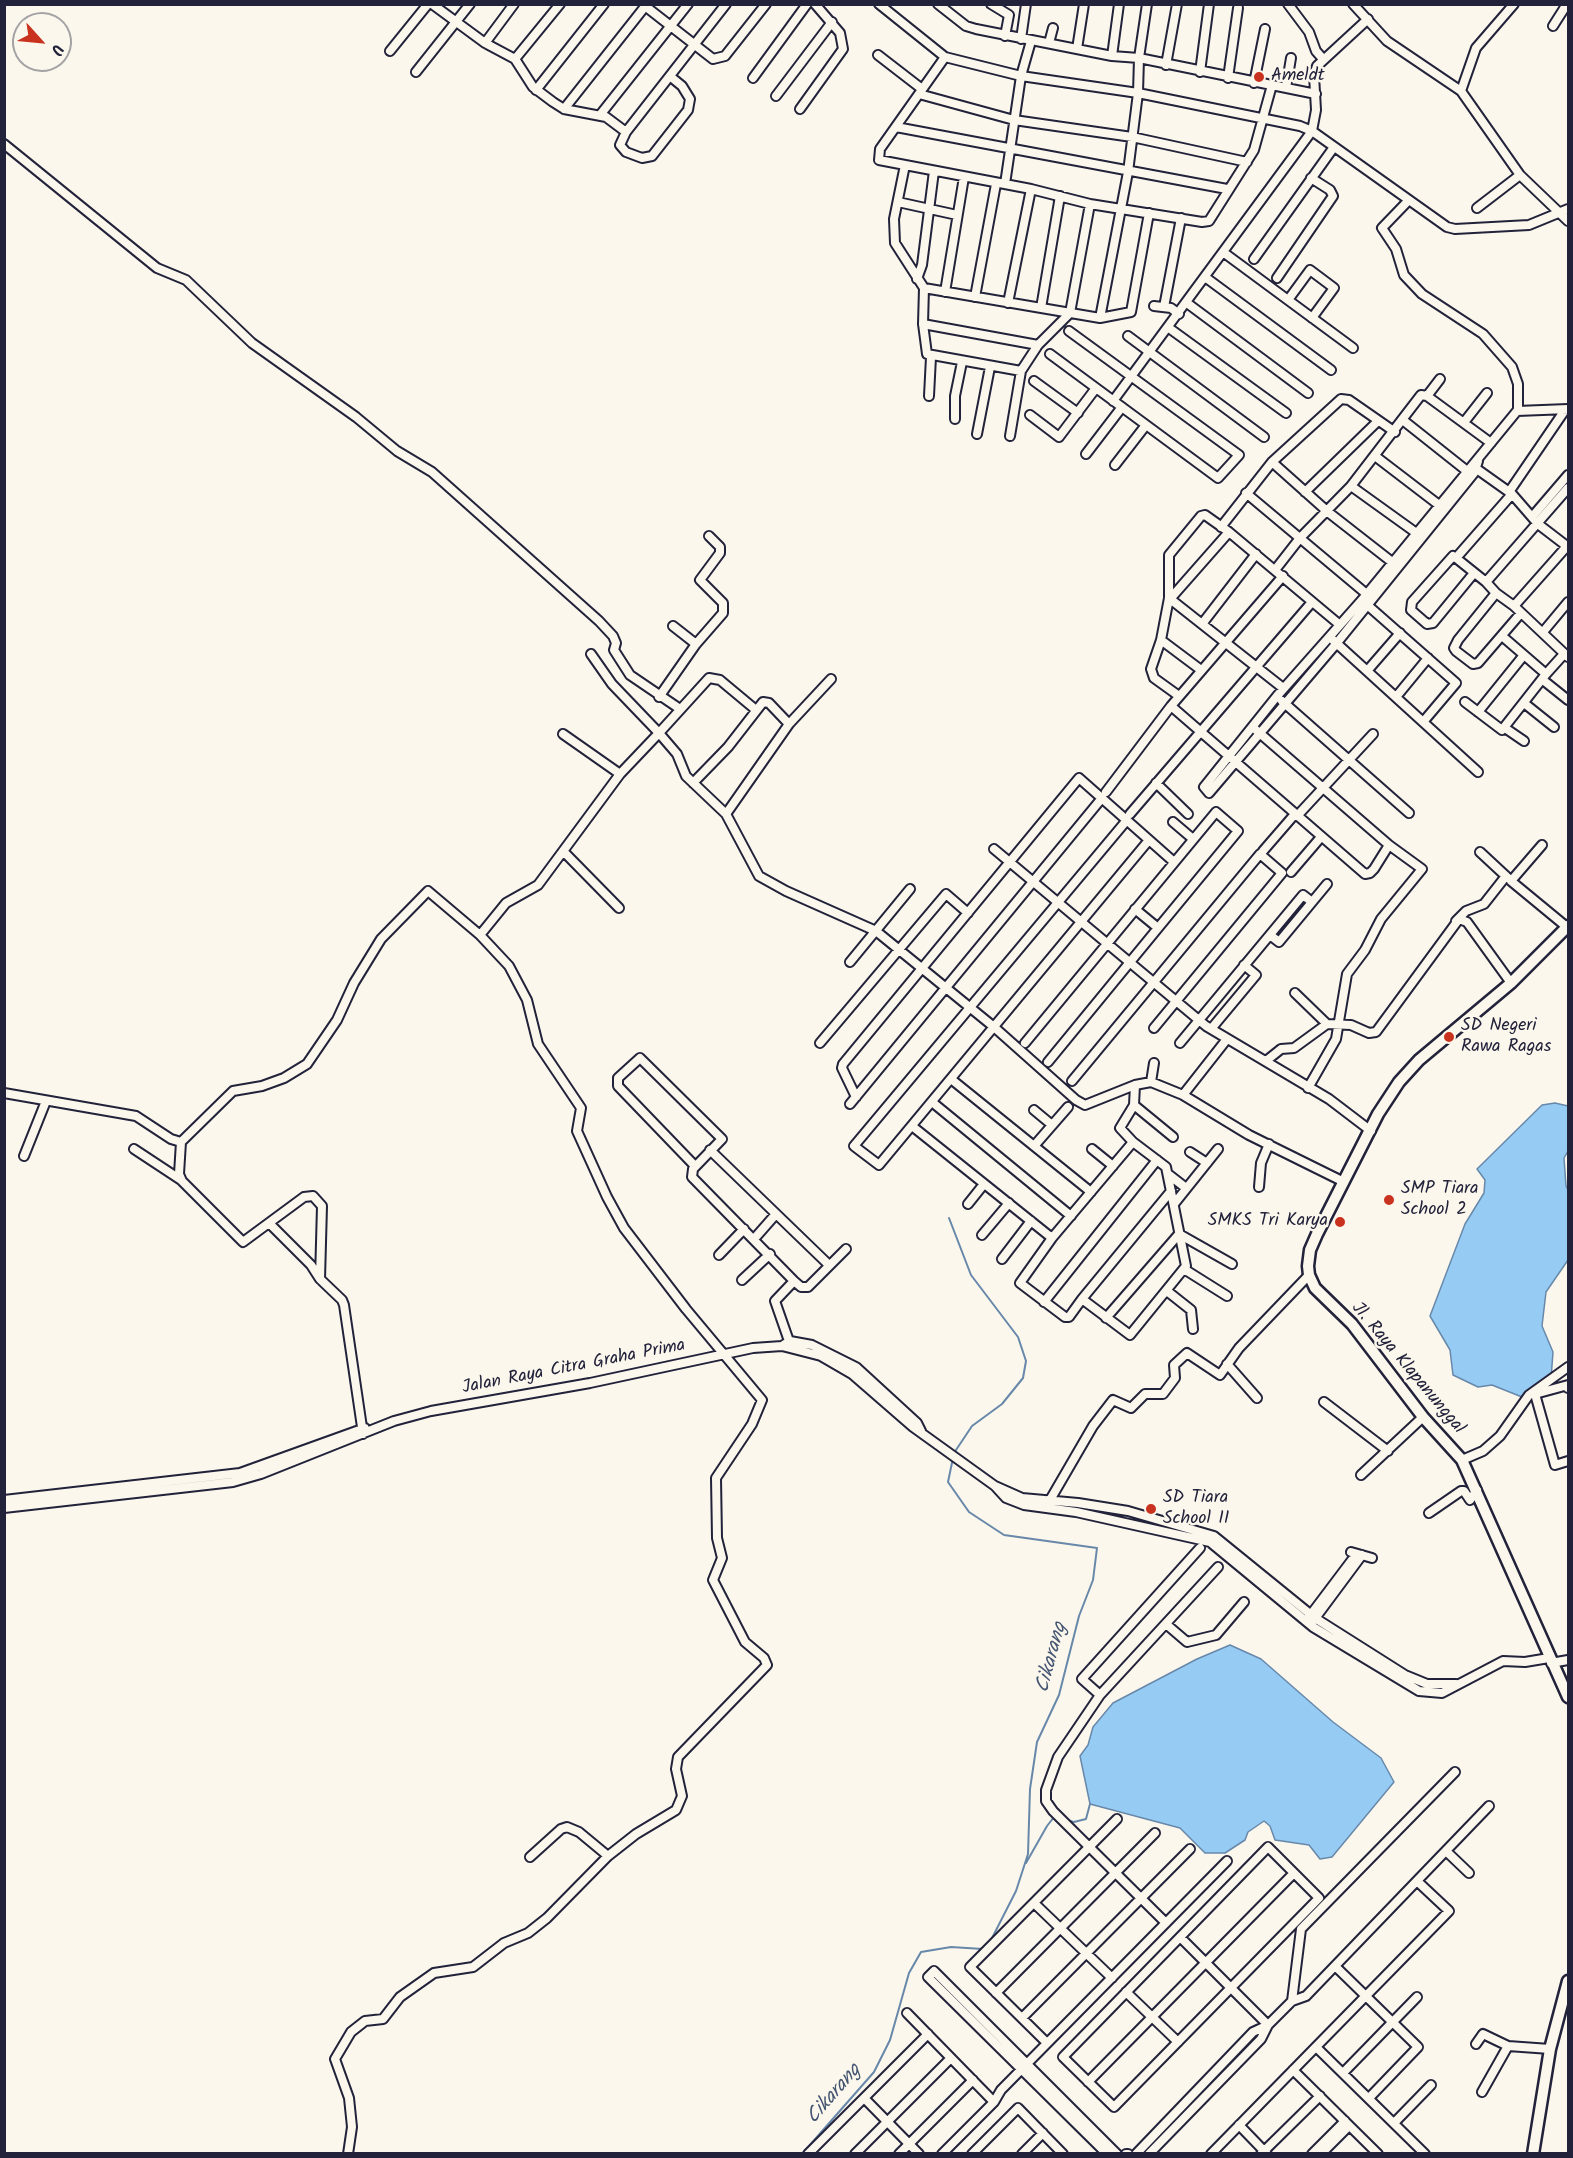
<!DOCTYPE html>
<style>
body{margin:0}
#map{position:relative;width:1573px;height:2158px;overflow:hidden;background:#fbf7ec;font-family:Kalam,sans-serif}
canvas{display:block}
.frame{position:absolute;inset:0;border:6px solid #22223b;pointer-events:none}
.north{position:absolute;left:12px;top:12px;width:60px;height:60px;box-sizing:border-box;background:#fbf7ec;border:2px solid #a4a2a5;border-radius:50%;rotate:117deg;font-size:16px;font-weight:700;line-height:24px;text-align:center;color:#22223b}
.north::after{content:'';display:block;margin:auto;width:21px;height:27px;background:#c8321e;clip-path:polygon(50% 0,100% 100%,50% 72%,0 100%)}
</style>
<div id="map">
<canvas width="1573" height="2158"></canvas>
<div class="frame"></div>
<div class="north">U</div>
</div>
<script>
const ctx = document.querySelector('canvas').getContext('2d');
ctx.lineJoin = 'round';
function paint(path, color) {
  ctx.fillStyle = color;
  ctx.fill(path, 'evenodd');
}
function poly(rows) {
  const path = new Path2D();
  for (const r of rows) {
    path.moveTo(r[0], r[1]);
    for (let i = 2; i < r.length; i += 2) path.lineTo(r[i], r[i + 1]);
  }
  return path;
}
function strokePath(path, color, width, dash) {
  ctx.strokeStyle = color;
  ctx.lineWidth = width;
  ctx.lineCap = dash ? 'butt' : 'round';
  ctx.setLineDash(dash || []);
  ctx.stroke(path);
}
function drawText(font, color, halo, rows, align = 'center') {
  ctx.font = font + ' Kalam,sans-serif';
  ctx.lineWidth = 5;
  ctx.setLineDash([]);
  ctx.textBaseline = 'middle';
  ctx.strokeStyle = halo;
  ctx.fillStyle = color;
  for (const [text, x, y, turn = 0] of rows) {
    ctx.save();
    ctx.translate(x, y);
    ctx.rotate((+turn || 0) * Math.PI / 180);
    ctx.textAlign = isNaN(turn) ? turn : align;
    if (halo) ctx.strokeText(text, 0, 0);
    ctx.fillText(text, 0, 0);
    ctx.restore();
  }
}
const water = poly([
 [1555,1103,1568,1106,1568,1151,1564,1158,1566,1186,1568,1190,1568,1260,1546,1292,1542,1326,1553,1352,1551,1379,1535,1385,1522,1397,1492,1385,1478,1387,1453,1375,1450,1350,1430,1316,1465,1224,1484,1193,1485,1180,1477,1169,1542,1105,1555,1103],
 [1230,1645,1261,1659,1333,1722,1381,1758,1394,1782,1332,1857,1320,1859,1309,1845,1275,1840,1270,1826,1264,1821,1248,1832,1245,1840,1225,1853,1205,1853,1180,1828,1090,1804,1080,1756,1088,1745,1093,1727,1113,1703,1197,1659,1230,1645]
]);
const stream = poly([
 [949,1218,971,1275,1018,1337,1026,1361,1023,1378,1002,1404,972,1426,954,1453],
 [953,1458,948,1482,969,1512,1004,1535,1097,1548,1093,1580,1079,1616,1059,1695,1037,1742,1030,1789,1028,1854,1016,1891,989,1944],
 [1066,1820,1074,1822,1086,1819,1090,1804],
 [1026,1863,1047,1826,1054,1817,1057,1818],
 [802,2154,874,2072,890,2040,909,1973,921,1952,951,1947,983,1949]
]);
const street = poly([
 [432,4,485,43,515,59,533,87,553,102,564,109,606,117,626,132],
 [879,4,945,57,1021,76,1138,93,1300,126,1312,131,1447,227,1455,229,1529,225,1568,209],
 [938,4,966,26,976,29,1112,56,1139,58,1316,94],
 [991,4,1009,15,1005,36],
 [1288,4,1309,32,1316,51,1323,59],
 [1353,4,1387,41,1461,91,1520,175,1568,221],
 [645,6,713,59,725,56,766,4],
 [1553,26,1567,4],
 [1021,39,1026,4],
 [485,43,514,4],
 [1049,43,1053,28],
 [1077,49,1084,4],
 [390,51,428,4],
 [878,55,922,89],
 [1112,56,1119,4],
 [945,57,880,149,879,160,1031,189,1090,204,1202,222,1209,221,1254,150,1272,85],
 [515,59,560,4],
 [1166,65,1177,4],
 [416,72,470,4],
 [1200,72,1209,4],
 [671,77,682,86,690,99,688,110,652,156,642,158,626,152,620,145,626,132,726,4],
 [753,78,807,4],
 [1228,78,1238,8],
 [1254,83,1265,29],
 [1286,88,1291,58],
 [536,90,604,4],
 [1461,91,1476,48,1514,4],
 [919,94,1014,120,1132,137,1247,162],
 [776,96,832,22],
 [564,109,647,4],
 [800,109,843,49,840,33,815,4],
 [600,115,688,4],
 [896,127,1227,189],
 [4,144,157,268,186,280,252,343,356,417,397,451,432,472,599,621,613,636,616,643,614,650,630,675,680,709],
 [905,165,894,219,895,243,924,288,923,324,927,354,1021,371],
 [1005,184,1021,76,1031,41],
 [1408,201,1382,228,1396,249,1404,275,1422,294,1483,334,1512,367,1518,384,1518,410],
 [898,202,957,215],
 [1477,208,1520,175],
 [1223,252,1353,348],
 [1254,259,1334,147],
 [1205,277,1331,370],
 [1277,278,1333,196,1330,190,1311,178],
 [917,279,922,265,934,171],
 [924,288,1100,318,1131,312,1149,213],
 [945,292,964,177],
 [975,297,996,184],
 [1288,300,1310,270,1334,288,1312,318],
 [1008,303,1031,189],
 [1187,303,1308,393],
 [1154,306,1171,308,1179,314],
 [1164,307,1181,218],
 [1041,308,1060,196],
 [1100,318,1128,172,1138,93,1139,58,1147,4],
 [923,324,1038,345],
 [1169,328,1286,413],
 [1128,336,1264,437],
 [1050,354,1218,478,1239,455,1069,331],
 [1034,381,1078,413],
 [929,396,931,357],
 [1427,396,1440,379],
 [1113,401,1312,131,1316,110,1314,75,1317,66,1368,19],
 [1030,415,1059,437,1096,388],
 [955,419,955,396,962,362],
 [1404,421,1467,471],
 [1465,421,1487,393],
 [977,434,990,367],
 [1010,436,1021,371,1038,345,1070,313,1090,204],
 [1086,454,1122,407],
 [1375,456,1439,505],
 [1478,461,1474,473,1336,644,1209,793,1204,787,1277,696,1362,600,1517,411,1568,409],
 [1272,462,1328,512,1392,562],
 [1115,465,1146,425],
 [1474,467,1512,494,1538,524,1568,547],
 [1351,486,1415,532],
 [1305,492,1378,421],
 [1509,492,1565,410],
 [1246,493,1369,596],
 [1532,517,1568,475],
 [1221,527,1272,462,1341,399,1349,400,1395,432],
 [1456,558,1512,494],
 [1275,570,1300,538,1351,486,1421,395,1427,396,1491,443],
 [1474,573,1433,623,1427,624,1411,610,1412,602,1453,556,1456,558,1486,582,1496,593,1514,606,1568,657],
 [1486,582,1568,488],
 [1496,593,1458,640,1454,648,1456,651,1473,664,1478,663,1521,613],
 [1169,598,1283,688],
 [1170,599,1229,532],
 [1365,603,1456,683,1423,722],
 [1514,606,1568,545],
 [1202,624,1256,554],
 [673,626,696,644],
 [1543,632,1568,602],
 [1502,636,1546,674,1564,654],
 [1161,640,1201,670],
 [1333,640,1478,772],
 [591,654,612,684,659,733,709,678,720,680,756,710],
 [1367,671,1400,633],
 [1543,680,1568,700],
 [1179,696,1154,678,1151,669,1161,640,1169,598,1169,555,1201,516,1205,515,1229,532,1340,625],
 [659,697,696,644,723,613,723,603,700,580,720,553,720,547,709,536],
 [1396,697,1428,658],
 [1282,701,1409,813],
 [1465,702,1502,730,1546,674],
 [1524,703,1554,727],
 [1171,706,1365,874,1370,873,1374,869,1389,845],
 [1478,712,1524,655],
 [1505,728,1524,741],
 [1256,730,1389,845,1422,869,1381,919,1365,950,1347,974,1336,1039,1308,1088],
 [563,734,620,774],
 [693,783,728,747,763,702,769,703,789,724],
 [1156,783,1188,814],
 [1106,792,1171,706,1283,576],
 [726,814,789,724,831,679],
 [1130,814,1312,602],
 [1297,816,1373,734],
 [1127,820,854,1146,879,1165,1149,840],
 [1173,822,1193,839],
 [1542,845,1511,881,1568,928],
 [994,849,1206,1026,1329,1099,1371,1131],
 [1263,851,1295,814],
 [564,852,619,908],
 [1480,852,1508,878],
 [1291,872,1321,837],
 [1456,921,1466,911,1484,904,1506,876],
 [480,935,506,903,538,885,620,774,659,733,677,754,686,776,726,814,759,876,786,891,876,931,994,1027,1076,1100,1085,1105,1135,1085,1151,1082,1183,1095,1249,1135,1344,1182],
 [1270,935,1279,942,1327,884],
 [850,962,910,889],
 [1295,993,1327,1024],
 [1211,1029,1256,975,1244,965],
 [820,1043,946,894,968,913],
 [1025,1043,1216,812,1238,831,1158,928,1135,909],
 [1180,1043,1303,895,1312,902],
 [1266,1061,1281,1049,1294,1048,1327,1024,1351,1025,1369,1033,1376,1032,1459,919,1467,922,1511,983],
 [1048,1062,1158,928],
 [951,1079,1091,1192],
 [1072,1081,1260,854,1282,873,1154,1028],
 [1151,1082,1154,1063],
 [4,1093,136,1116,171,1139,181,1142],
 [1183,1095,1227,1039],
 [856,1097,842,1068,843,1064,1079,778,1174,862],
 [932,1102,1071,1216],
 [850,1104,1102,798],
 [1134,1105,1173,1137],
 [1034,1110,1052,1125],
 [912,1126,1052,1238],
 [1133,1142,1052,1238,1020,1283,1065,1317,1069,1317,1082,1299,1130,1335,1186,1266,1166,1167,1133,1142,1120,1128,1134,1105,1135,1085],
 [1034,1146,1068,1107],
 [134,1149,181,1180],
 [1092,1149,1113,1166],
 [710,1150,829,1265],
 [1190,1152,1207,1163],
 [24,1156,46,1101],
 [695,1166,618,1086,618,1078,640,1058,722,1139,693,1169,692,1177,794,1281,801,1287,808,1287,846,1249],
 [1168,1174,1186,1188],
 [1259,1187,1261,1163,1269,1144],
 [968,1204,984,1184],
 [1174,1204,1218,1149],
 [269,1223,311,1265,320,1279],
 [982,1235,1009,1203],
 [754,1239,776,1214],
 [719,1255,744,1229],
 [1002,1259,1031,1221],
 [1184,1269,1227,1296],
 [742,1280,770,1254],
 [1167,1291,1191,1310,1193,1329],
 [1082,1299,1171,1191],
 [1044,1302,1157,1160],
 [1106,1318,1179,1234,1232,1264],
 [790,1344,775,1301,794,1281],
 [782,1346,790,1341,812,1345,856,1367,917,1423,921,1431],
 [1227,1364,1257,1398],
 [1568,1388,1568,1385,1535,1394,1555,1465,1568,1461],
 [1324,1402,1388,1451],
 [1462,1460,1483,1451,1500,1436,1529,1395,1568,1367],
 [1361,1475,1423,1417],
 [995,1486,1006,1498,1024,1505,1076,1512,1210,1542,1313,1627,1419,1691,1442,1693,1503,1661,1525,1662,1549,1658],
 [4,1500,240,1473,365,1428],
 [1050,1500,1093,1426,1113,1400,1131,1408,1145,1394,1163,1394,1175,1378,1174,1365,1187,1353,1220,1375,1239,1348,1309,1275],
 [4,1508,233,1482,261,1474,394,1421,431,1411,590,1383,753,1348,782,1346,821,1356,852,1374,913,1427,995,1486,1022,1498,1078,1503,1128,1511,1214,1536,1315,1618,1405,1675,1427,1684,1456,1684],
 [1429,1513,1461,1491,1464,1491,1470,1500,1477,1490],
 [1351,1552,1372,1558],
 [1309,1617,1352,1560],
 [1313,1621,1362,1555],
 [1166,1624,1187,1642,1216,1635,1244,1602],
 [1551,1663,1568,1660],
 [1100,1695,1082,1679,1200,1548],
 [1268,1847,1319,1898,1114,2107,1063,2057,1268,1847],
 [1446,1851,1469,1873],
 [530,1857,561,1829,567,1827,579,1832,608,1856],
 [1034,1903,1112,1978],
 [1166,1923,1053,1811,1046,1801,1046,1790,1058,1757,1100,1695,1218,1567],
 [1180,1937,1268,2025],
 [1335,1966,1418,2047,1369,2098],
 [1126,1992,1178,2042],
 [996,1993,1155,1833],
 [1292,2001,1301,1929,1455,1772],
 [907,2013,994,2102],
 [1022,2018,1190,1849],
 [1047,2043,970,1967,1117,1819],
 [1476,2044,1483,2034,1508,2046,1550,2049],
 [1316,2047,1425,2154],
 [1293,2070,1378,2154],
 [1343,2073,1417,1997],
 [1088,2082,1294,1873],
 [1482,2092,1508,2046],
 [864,2098,919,2154],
 [1394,2123,1431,2085],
 [1239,2125,1267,2154],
 [348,2154,352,2127,349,2098,335,2059,351,2032,365,2021,383,2019,400,1997,434,1973,473,1967,504,1943,528,1933,547,1918,608,1856,636,1834,676,1810,682,1796,676,1769,678,1757,767,1665,764,1658,745,1642,713,1580,722,1558,717,1538,716,1478,752,1424,762,1400,686,1309,624,1228,607,1197,577,1131,581,1108,538,1044,527,1000,509,966,480,935,428,891,381,939,354,983,337,1020,307,1064,284,1078,262,1086,233,1091,181,1142,179,1174,182,1181,243,1242,304,1197,313,1196,322,1206,320,1279,342,1300,344,1305,363,1434],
 [808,2154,928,2034],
 [855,2154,951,2058],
 [899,2154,973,2080],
 [942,2154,994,2102,1001,2090,1227,1861],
 [972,2154,1018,2108,1063,2154],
 [1022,2154,1043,2133],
 [1107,2154,928,1977,934,1971,1117,2154],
 [1126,2154,1128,2154],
 [1136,2154,1253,2032,1268,2025],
 [1149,2154,1261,2039,1268,2025,1292,2001,1306,1996,1489,1806],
 [1211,2154,1449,1911,1417,1881],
 [1261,2154,1320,2096],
 [1312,2154,1345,2121],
 [1321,2154,1349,2126]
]);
const secondary = poly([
 [1568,926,1511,983,1419,1060,1399,1082,1378,1114,1317,1234,1310,1250,1308,1266,1309,1275,1315,1288,1352,1324,1423,1417,1462,1460,1568,1697],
 [1533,2154,1550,2049,1568,1981]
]);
const markers = [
 [1259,77,6,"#c8321e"],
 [1449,1037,6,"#c8321e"],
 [1389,1200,6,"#c8321e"],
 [1340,1222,6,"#c8321e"],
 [1151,1509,6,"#c8321e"]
];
const poiNames = [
 ["Ameldt",1271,77],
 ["SD Negeri",1461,1027],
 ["Rawa Ragas",1461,1048],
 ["SMP Tiara",1401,1190],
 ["School 2",1401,1211],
 ["SMKS Tri Karya",1328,1222,"right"],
 ["SD Tiara",1163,1499],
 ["School II",1163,1520]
];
const streetNames = [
 ["Jalan Raya Citra Graha Prima",574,1368,-11],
 ["Jl. Raya Klapanunggal",1407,1369,50]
];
const waterNames = [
 ["Cikarang",1053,1658,-75],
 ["Cikarang",835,2095,-49]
];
paint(water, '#96ccf4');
strokePath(water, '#6888aa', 1.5);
strokePath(stream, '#6888aa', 2);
strokePath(street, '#22223b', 12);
strokePath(secondary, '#22223b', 15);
strokePath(street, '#fbf7ec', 8);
strokePath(secondary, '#fbf7ec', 10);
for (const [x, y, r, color] of markers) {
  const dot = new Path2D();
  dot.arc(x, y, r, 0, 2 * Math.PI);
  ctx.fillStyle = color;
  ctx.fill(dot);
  strokePath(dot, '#fbf7ec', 2);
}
drawText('18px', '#22223b', '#fbf7ec', poiNames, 'left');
drawText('18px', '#22223b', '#fbf7ec', streetNames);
drawText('italic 20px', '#455572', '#fbf7ec', waterNames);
</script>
